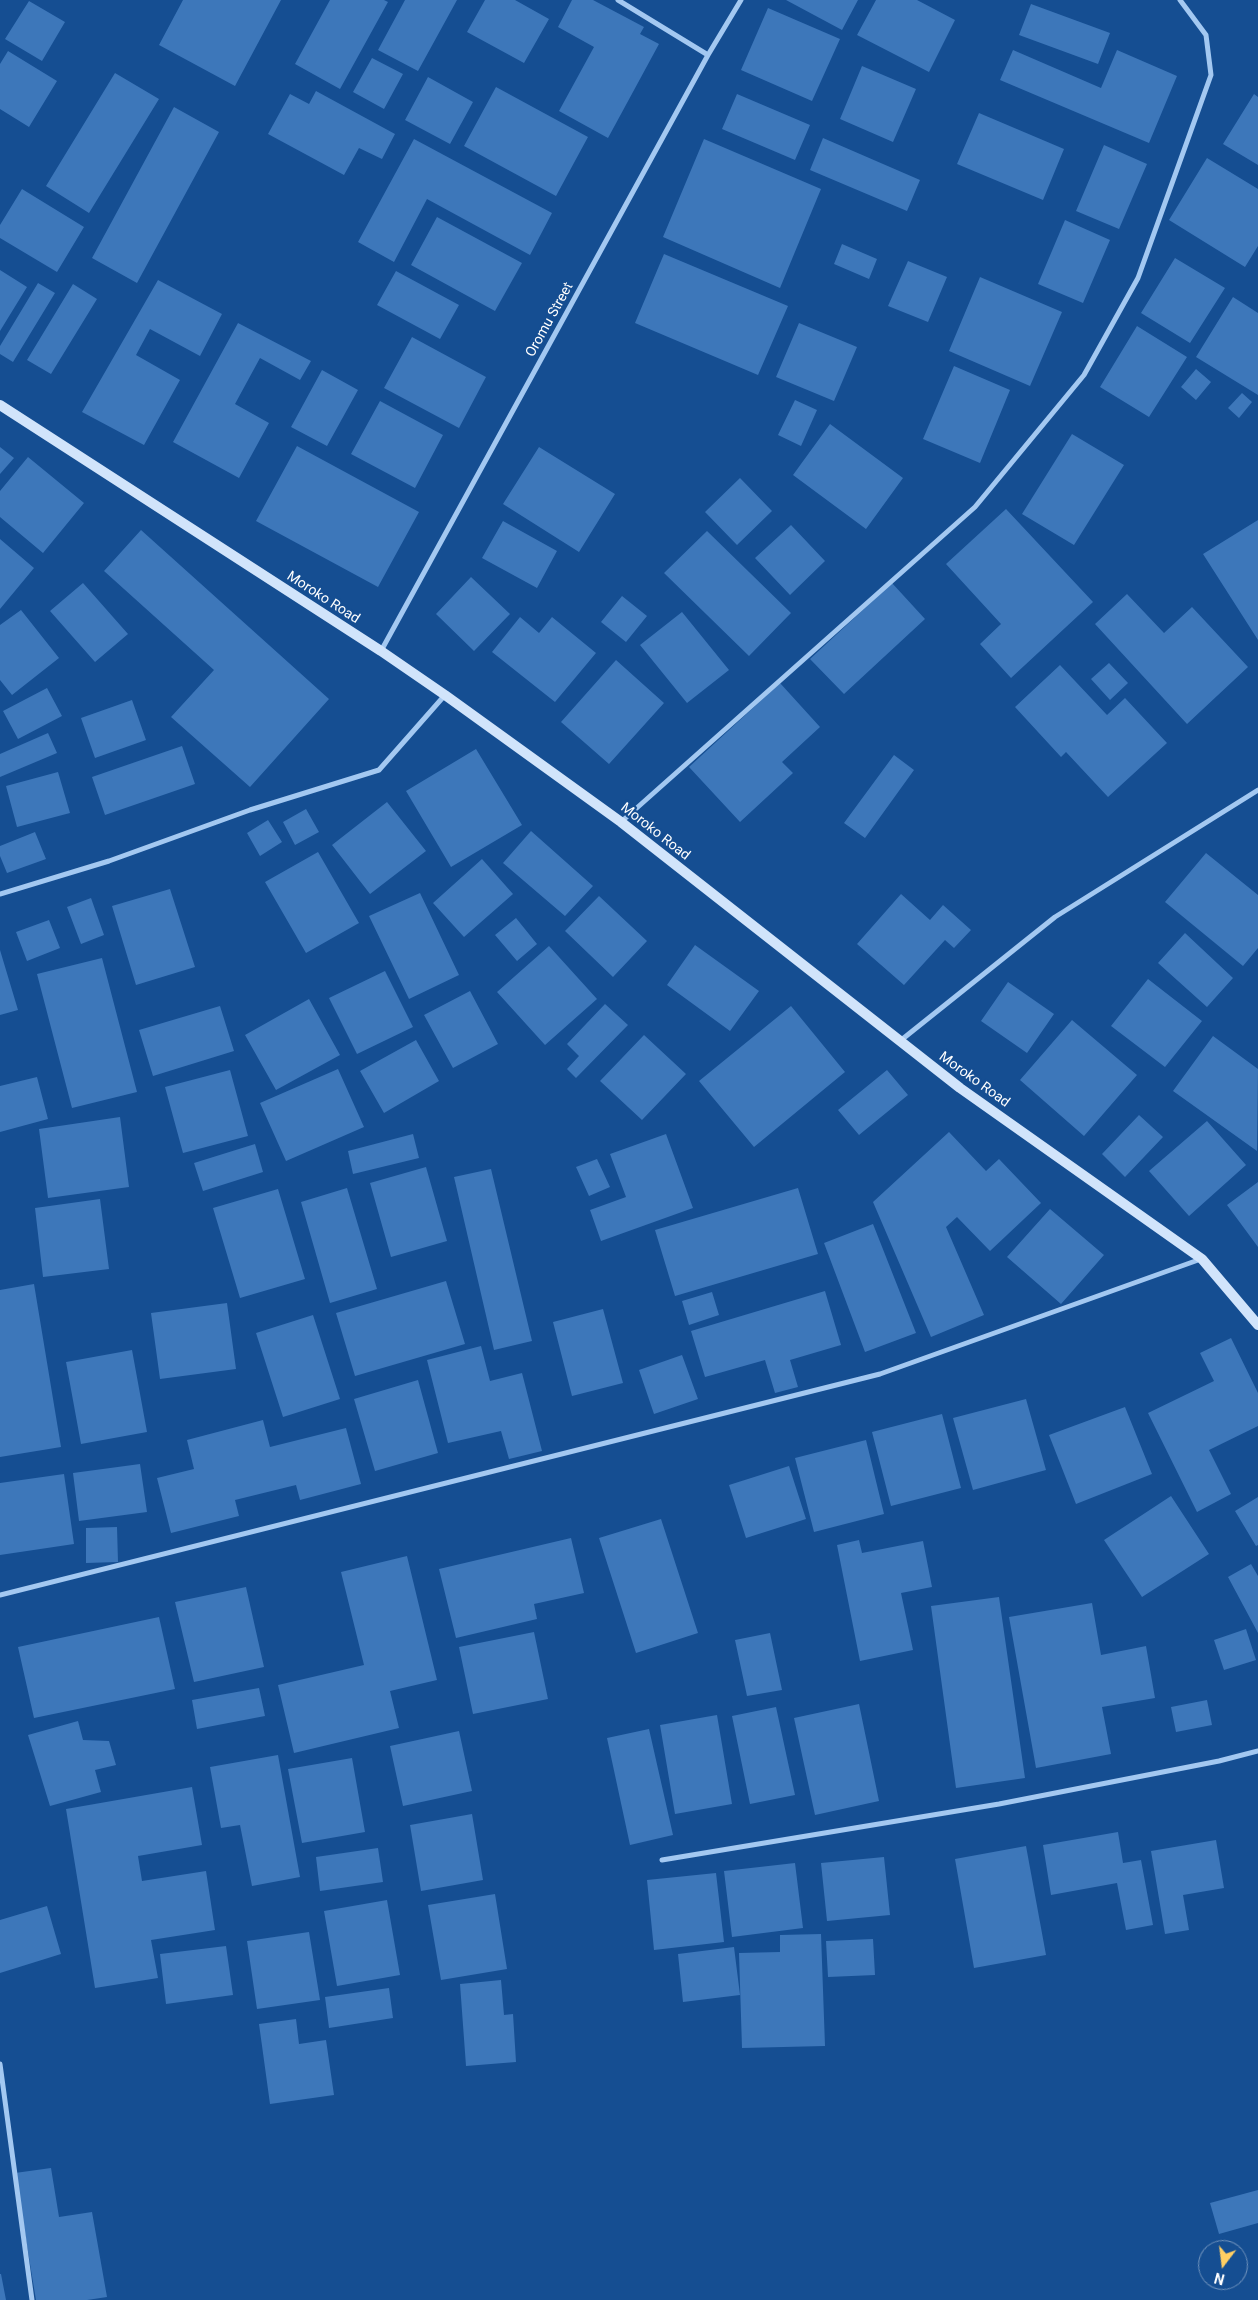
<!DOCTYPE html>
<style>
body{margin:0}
#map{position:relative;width:1258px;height:2300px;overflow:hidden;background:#154e92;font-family:Roboto,sans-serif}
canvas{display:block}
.north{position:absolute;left:1198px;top:2240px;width:50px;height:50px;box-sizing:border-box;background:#154e92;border:1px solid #7395be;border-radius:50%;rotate:195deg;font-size:14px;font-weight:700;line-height:20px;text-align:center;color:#fff}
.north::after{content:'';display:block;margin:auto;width:18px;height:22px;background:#ffcf63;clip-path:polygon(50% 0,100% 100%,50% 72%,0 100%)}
</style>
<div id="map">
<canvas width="1258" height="2300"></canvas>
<div class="north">N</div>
</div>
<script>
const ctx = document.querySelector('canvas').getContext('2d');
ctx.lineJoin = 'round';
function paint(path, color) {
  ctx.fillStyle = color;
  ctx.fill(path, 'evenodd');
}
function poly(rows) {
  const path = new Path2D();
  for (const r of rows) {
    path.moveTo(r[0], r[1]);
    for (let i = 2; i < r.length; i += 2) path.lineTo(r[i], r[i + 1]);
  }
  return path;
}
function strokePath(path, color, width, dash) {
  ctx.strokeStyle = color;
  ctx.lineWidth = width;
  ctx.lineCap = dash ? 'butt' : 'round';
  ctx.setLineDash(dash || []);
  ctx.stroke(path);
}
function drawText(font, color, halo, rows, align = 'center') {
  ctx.font = font + ' Roboto,sans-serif';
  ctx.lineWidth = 4.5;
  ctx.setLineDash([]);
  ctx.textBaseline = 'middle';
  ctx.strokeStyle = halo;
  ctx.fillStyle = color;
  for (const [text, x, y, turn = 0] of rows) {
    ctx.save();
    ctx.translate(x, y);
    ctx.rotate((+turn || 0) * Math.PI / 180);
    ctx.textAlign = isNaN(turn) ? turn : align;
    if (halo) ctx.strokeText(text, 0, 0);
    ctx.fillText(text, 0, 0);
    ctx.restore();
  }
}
const building = poly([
 [183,0,281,0,235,86,159,45],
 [330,0,384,0,388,2,340,89,295,64],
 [405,0,457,0,418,71,378,50],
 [485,0,515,0,549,19,524,63,467,32],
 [572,0,593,0,644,27,640,34,659,44,608,138,559,111,594,47,558,27],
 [786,0,858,0,842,30],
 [876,0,917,0,955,20,929,72,857,35],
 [29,1,65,22,42,61,5,39],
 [1031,4,1110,33,1098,64,1019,35],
 [768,8,840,39,812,101,741,70],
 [1013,50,1101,88,1117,50,1177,76,1149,143,1000,80],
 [8,51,57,81,29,127,0,109,0,64],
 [372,58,403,74,384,109,353,92],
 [862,66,916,89,893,142,840,119],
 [115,73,159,99,89,213,46,186],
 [428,77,473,102,450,144,405,120],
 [496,87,588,137,556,196,464,146],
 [316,91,395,134,382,159,359,148,344,175,268,134,290,94,309,104],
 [737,94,810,125,795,160,722,129],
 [1254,94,1258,97,1258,165,1223,144],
 [174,107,219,132,137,283,92,258],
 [979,113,1064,149,1043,200,957,164],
 [823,138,920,180,907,211,810,170],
 [414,139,552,213,530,255,427,199,394,262,358,242],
 [704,139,821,189,780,288,663,237],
 [1104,145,1147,164,1119,229,1076,211],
 [1207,158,1258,189,1258,246,1245,267,1169,220],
 [22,189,84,227,57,272,0,238,0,225],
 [437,217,522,263,495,311,411,265],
 [1065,220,1110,240,1083,303,1038,284],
 [842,244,877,259,869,279,834,264],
 [664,254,788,306,758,375,635,323],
 [1175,258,1225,288,1190,343,1141,313],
 [908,261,947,277,928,322,888,306],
 [0,270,27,287,0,331],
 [396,271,459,305,440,339,377,305],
 [980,277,1062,312,1030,386,949,351],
 [158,280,222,314,200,356,150,329,136,355,180,380,144,445,82,412],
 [38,283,55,293,13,362,0,354,0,346],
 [73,284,97,299,51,374,27,360],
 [1233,297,1258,313,1258,395,1196,357],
 [238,323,311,361,300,380,260,358,235,404,269,423,239,478,173,442],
 [799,323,857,347,834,401,776,377],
 [1137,326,1187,357,1149,417,1100,387],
 [412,337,486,377,459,428,384,388],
 [954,366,1010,390,980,463,923,439],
 [1196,369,1211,382,1196,400,1181,387],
 [322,370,358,390,327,446,291,427],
 [1242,393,1252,402,1239,418,1228,408],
 [795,400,817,410,801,446,778,435],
 [380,401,443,435,415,488,351,454],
 [830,424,903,478,866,529,793,475],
 [1072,434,1124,465,1074,545,1022,514],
 [297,446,419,512,378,587,256,521],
 [0,447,14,458,0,474],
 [539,447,615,494,579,552,503,504],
 [28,457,84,503,43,553,0,517,0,491],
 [740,478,772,511,737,545,705,512],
 [1006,509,1093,602,1011,678,980,644,1001,624,946,564],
 [1258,520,1258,640,1203,554],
 [503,521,557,551,537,588,482,558],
 [791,525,825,561,790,595,755,558],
 [141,530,329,699,250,787,171,717,214,670,104,571],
 [707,531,791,613,749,656,664,573],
 [0,539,34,568,0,609],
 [471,577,510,614,474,651,436,614],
 [83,583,128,634,95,662,50,611],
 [892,583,925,619,844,694,810,659],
 [1127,594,1164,633,1192,607,1248,667,1187,724,1095,624],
 [622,596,647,616,626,642,601,622],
 [21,610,59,658,12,695,0,680,0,625],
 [682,612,729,670,687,703,640,645],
 [520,617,539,633,552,617,596,653,555,702,492,652],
 [616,660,664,703,609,764,561,722],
 [1109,663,1128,683,1110,700,1091,679],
 [1060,665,1107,715,1125,698,1167,743,1108,797,1066,752,1061,757,1015,707],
 [780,683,820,727,782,762,793,773,740,822,689,767],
 [47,688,62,716,18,739,3,711],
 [132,700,146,740,95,758,81,718],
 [48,733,57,753,0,777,0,754],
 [182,746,195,784,105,815,92,777],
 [476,749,522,825,451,867,406,791],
 [894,755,914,770,865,838,844,823],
 [58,772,70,813,17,827,6,786],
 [387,802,426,851,370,894,332,845],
 [306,809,319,832,295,845,283,822],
 [268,820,282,842,260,856,247,833],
 [531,831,593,886,565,916,503,863],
 [35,832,46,859,7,873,0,856,0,846],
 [318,852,359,923,306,953,265,882],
 [1206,853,1258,895,1258,948,1243,966,1165,902],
 [482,859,513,894,464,937,433,903],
 [170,889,195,967,136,985,112,906],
 [420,893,459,975,409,999,369,916],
 [901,894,930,920,943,905,971,930,954,948,945,940,904,985,857,944],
 [599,896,647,941,613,977,565,931],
 [91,898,104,935,81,944,67,907],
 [516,918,537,944,517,961,495,935],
 [49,920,60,948,27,961,16,932],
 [1185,933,1233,978,1207,1007,1158,963],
 [695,945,759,991,730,1031,667,985],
 [549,946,597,999,545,1045,497,992],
 [0,950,18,1010,0,1015],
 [102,958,137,1092,72,1108,37,974],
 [385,971,413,1027,357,1054,329,998],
 [1148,979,1202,1021,1165,1067,1111,1026],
 [1008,982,1054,1014,1027,1053,981,1021],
 [470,991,498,1044,453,1068,424,1015],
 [309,999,340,1055,276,1090,245,1035],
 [605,1004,628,1025,576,1078,567,1069,579,1056,567,1044],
 [220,1006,234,1051,153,1076,139,1030],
 [791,1006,845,1072,754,1147,699,1081],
 [1072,1020,1137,1075,1084,1136,1020,1080],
 [644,1035,686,1074,642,1120,600,1081],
 [1213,1036,1258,1069,1257,1151,1173,1091],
 [416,1040,439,1081,384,1113,360,1071],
 [338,1069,364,1127,286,1161,260,1103],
 [230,1070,248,1136,183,1153,165,1087],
 [887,1070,908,1095,859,1135,838,1110],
 [37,1077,48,1119,0,1132,0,1086],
 [1139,1115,1163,1137,1125,1177,1102,1154],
 [120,1117,129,1187,48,1198,39,1129],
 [1207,1121,1246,1165,1189,1216,1149,1171],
 [949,1132,986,1171,999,1159,1041,1203,990,1251,957,1217,946,1227,984,1315,931,1337,873,1202],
 [413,1134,419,1158,353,1174,348,1151],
 [666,1134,693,1208,601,1241,590,1210,626,1197,610,1154],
 [255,1144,263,1172,203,1191,194,1163],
 [597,1159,610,1187,589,1196,576,1167],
 [426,1167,447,1241,391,1257,370,1183],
 [491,1169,532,1341,494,1350,454,1177],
 [1258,1182,1258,1247,1227,1205],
 [347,1188,377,1289,330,1303,301,1202],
 [798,1188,818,1254,675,1296,655,1230],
 [278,1189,305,1279,240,1298,213,1208],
 [100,1199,109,1269,43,1277,35,1208],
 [1050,1209,1104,1255,1061,1304,1007,1257],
 [873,1224,916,1333,865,1352,824,1243],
 [446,1281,465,1344,355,1376,336,1313],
 [34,1284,61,1447,0,1457,0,1290],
 [825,1291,841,1345,790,1360,798,1387,775,1393,765,1360,705,1377,691,1331],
 [712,1292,719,1315,689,1325,682,1301],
 [227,1303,236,1369,160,1379,151,1313],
 [603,1309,623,1383,572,1396,553,1322],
 [313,1315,340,1399,283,1417,256,1333],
 [1231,1338,1258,1393,1258,1426,1209,1450,1231,1494,1197,1512,1148,1413,1214,1381,1200,1353],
 [481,1346,490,1381,522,1373,542,1451,509,1459,501,1431,448,1443,427,1360],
 [132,1350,147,1432,81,1444,66,1362],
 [682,1355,698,1399,654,1414,639,1370],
 [418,1380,438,1453,375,1471,354,1399],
 [1026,1399,1046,1470,973,1490,953,1418],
 [1125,1407,1152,1474,1076,1504,1049,1435],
 [942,1414,961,1488,891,1506,872,1432],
 [263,1420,270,1447,346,1428,361,1484,300,1500,296,1485,235,1500,239,1516,171,1533,157,1478,194,1469,187,1440],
 [866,1440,884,1514,814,1532,795,1458],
 [140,1464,147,1512,79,1521,73,1473],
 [789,1466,806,1519,746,1538,729,1485],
 [64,1474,74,1544,0,1555,0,1483],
 [1171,1496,1209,1554,1142,1597,1104,1540],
 [1258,1497,1258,1545,1256,1546,1235,1511],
 [661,1519,698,1633,636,1653,599,1538],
 [117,1527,118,1562,86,1563,86,1528],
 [571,1538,584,1593,534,1604,537,1619,456,1638,439,1569],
 [859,1540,862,1553,923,1541,932,1587,901,1593,913,1650,860,1661,837,1545],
 [407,1556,437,1680,390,1691,399,1728,294,1753,278,1685,364,1665,341,1572],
 [1251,1564,1258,1576,1258,1633,1228,1577],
 [246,1587,264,1667,194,1682,175,1602],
 [999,1597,1025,1778,956,1788,931,1606],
 [1092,1603,1101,1655,1146,1646,1155,1698,1102,1707,1111,1754,1036,1768,1009,1617],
 [159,1617,175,1689,34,1718,18,1647],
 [1246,1629,1256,1660,1224,1670,1214,1640],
 [534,1632,548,1699,473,1714,459,1647],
 [770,1633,782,1690,747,1696,735,1640],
 [259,1688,265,1716,197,1729,192,1700],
 [1207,1700,1212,1725,1176,1732,1171,1707],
 [859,1704,879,1801,815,1815,794,1718],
 [776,1707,795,1795,750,1804,732,1716],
 [717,1715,732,1804,675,1814,660,1725],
 [78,1721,83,1740,109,1741,116,1765,95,1770,101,1792,50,1806,28,1735],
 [649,1729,673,1835,630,1845,607,1738],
 [459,1731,472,1791,403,1806,390,1746],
 [278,1755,300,1877,252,1886,240,1825,221,1828,210,1767],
 [352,1758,365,1832,302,1843,288,1769],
 [192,1787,202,1845,138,1856,142,1881,206,1871,215,1930,151,1940,158,1978,95,1988,66,1809],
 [472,1814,483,1880,421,1891,410,1825],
 [1118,1832,1123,1863,1141,1860,1153,1925,1126,1930,1117,1883,1051,1895,1043,1845],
 [1216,1840,1224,1888,1183,1895,1189,1930,1165,1934,1151,1851],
 [1026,1846,1046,1955,974,1968,955,1859],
 [378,1848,383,1882,320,1891,316,1857],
 [884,1857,890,1915,827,1921,821,1863],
 [795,1863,803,1928,732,1937,724,1871],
 [716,1873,724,1942,654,1950,647,1880],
 [495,1894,507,1969,441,1980,428,1905],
 [387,1900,400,1975,337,1986,324,1911],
 [47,1906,61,1954,0,1973,0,1920],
 [309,1932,320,2000,257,2009,247,1941],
 [821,1934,825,2046,742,2048,739,1953,780,1952,780,1935],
 [873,1939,875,1975,828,1977,826,1941],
 [226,1946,233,1995,166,2004,160,1954],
 [734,1947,740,1995,683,2002,678,1954],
 [501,1980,504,2015,513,2014,516,2062,466,2066,460,1984],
 [389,1988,393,2018,329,2028,325,1997],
 [296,2019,299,2044,326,2040,334,2095,270,2104,259,2024],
 [51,2168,59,2217,92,2212,107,2297,87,2300,36,2300,15,2173],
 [1258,2190,1258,2223,1219,2234,1210,2203],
 [0,2274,1,2274,6,2300,0,2300]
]);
const street = poly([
 [618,0,708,55],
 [381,651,708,55,741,0],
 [621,822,975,507,1084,375,1138,278,1211,75,1206,35,1180,0],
 [0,894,109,861,250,810,379,770,445,695],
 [900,1041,1055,917,1258,790],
 [0,1595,880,1374,1201,1259],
 [662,1860,999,1804,1219,1761,1258,1751],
 [0,2064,32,2300]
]);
const secondary = poly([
 [0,405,381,651,445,695,621,822,960,1088,1202,1259,1258,1325]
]);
const streetNames = [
 ["Oromu Street",550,320,-61],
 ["Moroko Road",323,598,33],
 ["Moroko Road",655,832,38],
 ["Moroko Road",974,1080,36]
];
paint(building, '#3d77ba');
strokePath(street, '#a3c8f1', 5);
strokePath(secondary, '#d1e4fb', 10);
drawText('14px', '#fff', '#154e92', streetNames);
</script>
